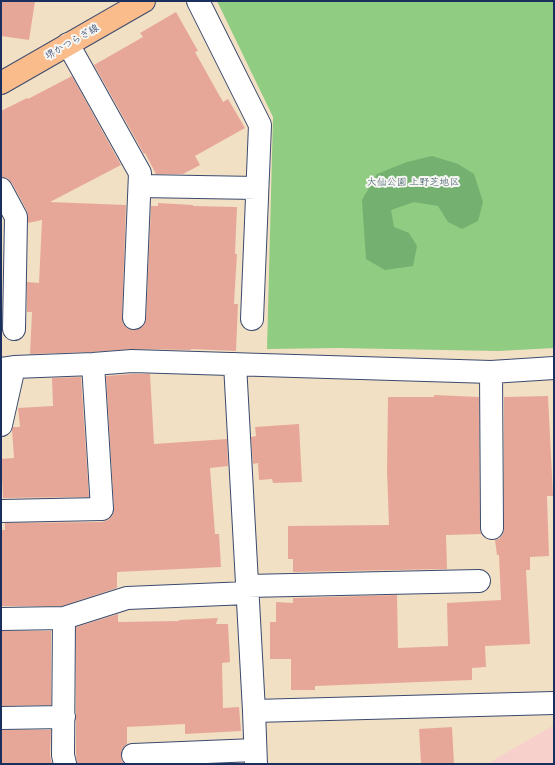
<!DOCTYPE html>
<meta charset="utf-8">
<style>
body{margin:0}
#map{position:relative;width:555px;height:765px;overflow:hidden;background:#f2e0c5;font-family:Delius,sans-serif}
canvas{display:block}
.frame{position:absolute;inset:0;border:2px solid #1b2f5e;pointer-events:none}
</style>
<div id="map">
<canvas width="555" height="765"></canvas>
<div class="frame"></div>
</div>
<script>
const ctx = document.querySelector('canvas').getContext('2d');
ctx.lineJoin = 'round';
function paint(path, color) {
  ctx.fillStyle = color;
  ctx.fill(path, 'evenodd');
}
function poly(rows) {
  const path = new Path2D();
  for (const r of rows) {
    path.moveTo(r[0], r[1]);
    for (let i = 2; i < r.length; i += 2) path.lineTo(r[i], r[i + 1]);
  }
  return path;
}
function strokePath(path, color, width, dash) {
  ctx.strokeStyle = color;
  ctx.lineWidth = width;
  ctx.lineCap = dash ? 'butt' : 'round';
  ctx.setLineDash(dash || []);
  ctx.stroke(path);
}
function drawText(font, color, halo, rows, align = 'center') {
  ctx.font = font + ' Delius,"Klee One",sans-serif';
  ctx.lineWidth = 4;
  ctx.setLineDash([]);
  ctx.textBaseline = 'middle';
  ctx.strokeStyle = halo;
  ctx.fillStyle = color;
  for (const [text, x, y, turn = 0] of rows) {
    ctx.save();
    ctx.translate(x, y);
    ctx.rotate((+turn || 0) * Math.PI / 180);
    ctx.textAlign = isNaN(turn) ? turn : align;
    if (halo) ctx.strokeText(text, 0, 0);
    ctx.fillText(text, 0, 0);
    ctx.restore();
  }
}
const built = poly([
 [554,725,554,764,487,764]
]);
const green = poly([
 [217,1,554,1,554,348,498,351,338,348,267,349,273,117]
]);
const forest = poly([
 [432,156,458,164,474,174,483,202,478,221,462,229,448,222,438,206,414,202,391,210,394,227,409,233,417,246,413,266,385,270,366,259,362,200,377,174,407,162]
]);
const building = poly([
 [1,1,35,1,29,40,1,36],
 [176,12,198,51,195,52,223,102,228,99,245,128,195,156,200,165,183,174,156,174,145,153,144,154,94,65,143,37,140,33],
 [72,76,121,165,50,202,126,205,122,317,123,324,128,329,133,330,139,329,144,325,146,319,151,206,158,206,158,203,193,205,193,206,237,207,235,254,237,254,234,304,238,304,236,351,191,349,191,350,132,349,92,352,30,354,32,312,27,312,27,282,39,283,42,220,28,223,28,217,27,211,12,183,7,178,1,177,1,111,27,98,28,99],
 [132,374,150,374,154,444,227,439,228,466,210,468,215,534,219,534,221,567,117,572,117,588,62,606,1,606,1,530,5,530,5,523,102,522,108,520,113,515,114,508,106,376],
 [81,377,89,497,3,498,1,459,14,458,12,430,13,427,20,427,18,408,53,406,52,378],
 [434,395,479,397,480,528,481,534,446,535,447,569,293,572,293,559,288,559,288,526,389,525,387,470,388,397,434,397],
 [548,396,553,496,547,496,549,556,530,557,530,570,526,570,530,644,485,646,486,667,472,668,472,680,315,686,315,690,291,690,291,659,270,659,270,622,276,622,276,602,293,603,293,598,397,595,398,648,448,646,447,603,501,600,499,555,497,555,495,540,499,539,503,534,504,528,504,397],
 [299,424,302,482,273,483,272,479,259,480,258,463,253,464,251,437,256,436,255,427],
 [118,614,118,622,179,621,179,620,218,618,216,624,228,624,230,662,222,663,223,708,239,707,241,731,185,734,185,724,127,727,127,744,122,749,121,755,122,761,125,764,77,764,76,754,76,627],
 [2,631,51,631,51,705,1,706,1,674,2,674],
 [452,727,454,764,421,764,419,729],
 [1,730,51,730,50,755,52,764,1,764]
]);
const minor = poly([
 [198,1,260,125,252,319],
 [68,44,140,173,134,318],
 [140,186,257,188],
 [1,189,16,217,14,329],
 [235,364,254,711,256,764],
 [1,369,14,367,93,364,132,361,491,372,554,368],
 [491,372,492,528],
 [1,425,14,367],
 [1,511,102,509,93,364],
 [247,586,479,581],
 [64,618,63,755,65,764],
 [1,619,64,618,127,598,248,593],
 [254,711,554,703],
 [1,718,64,717],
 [133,755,255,750]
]);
const major = poly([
 [1,83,144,1]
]);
const streetNames = [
 ["堺かつらぎ線",72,42,-30]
];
const parkNames = [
 ["大仙公園 上野芝地区",413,182]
];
paint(built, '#f7d0cc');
paint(green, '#90cc81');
paint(forest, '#74b06f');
paint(building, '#e6a799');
strokePath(minor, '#3b4a6d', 24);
strokePath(major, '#3b4a6d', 24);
strokePath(minor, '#fff', 22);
strokePath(major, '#fabc8b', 22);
drawText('10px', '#1b2f5e', '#f6f6f2', streetNames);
drawText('10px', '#385667', '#f6f6f2', parkNames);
</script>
